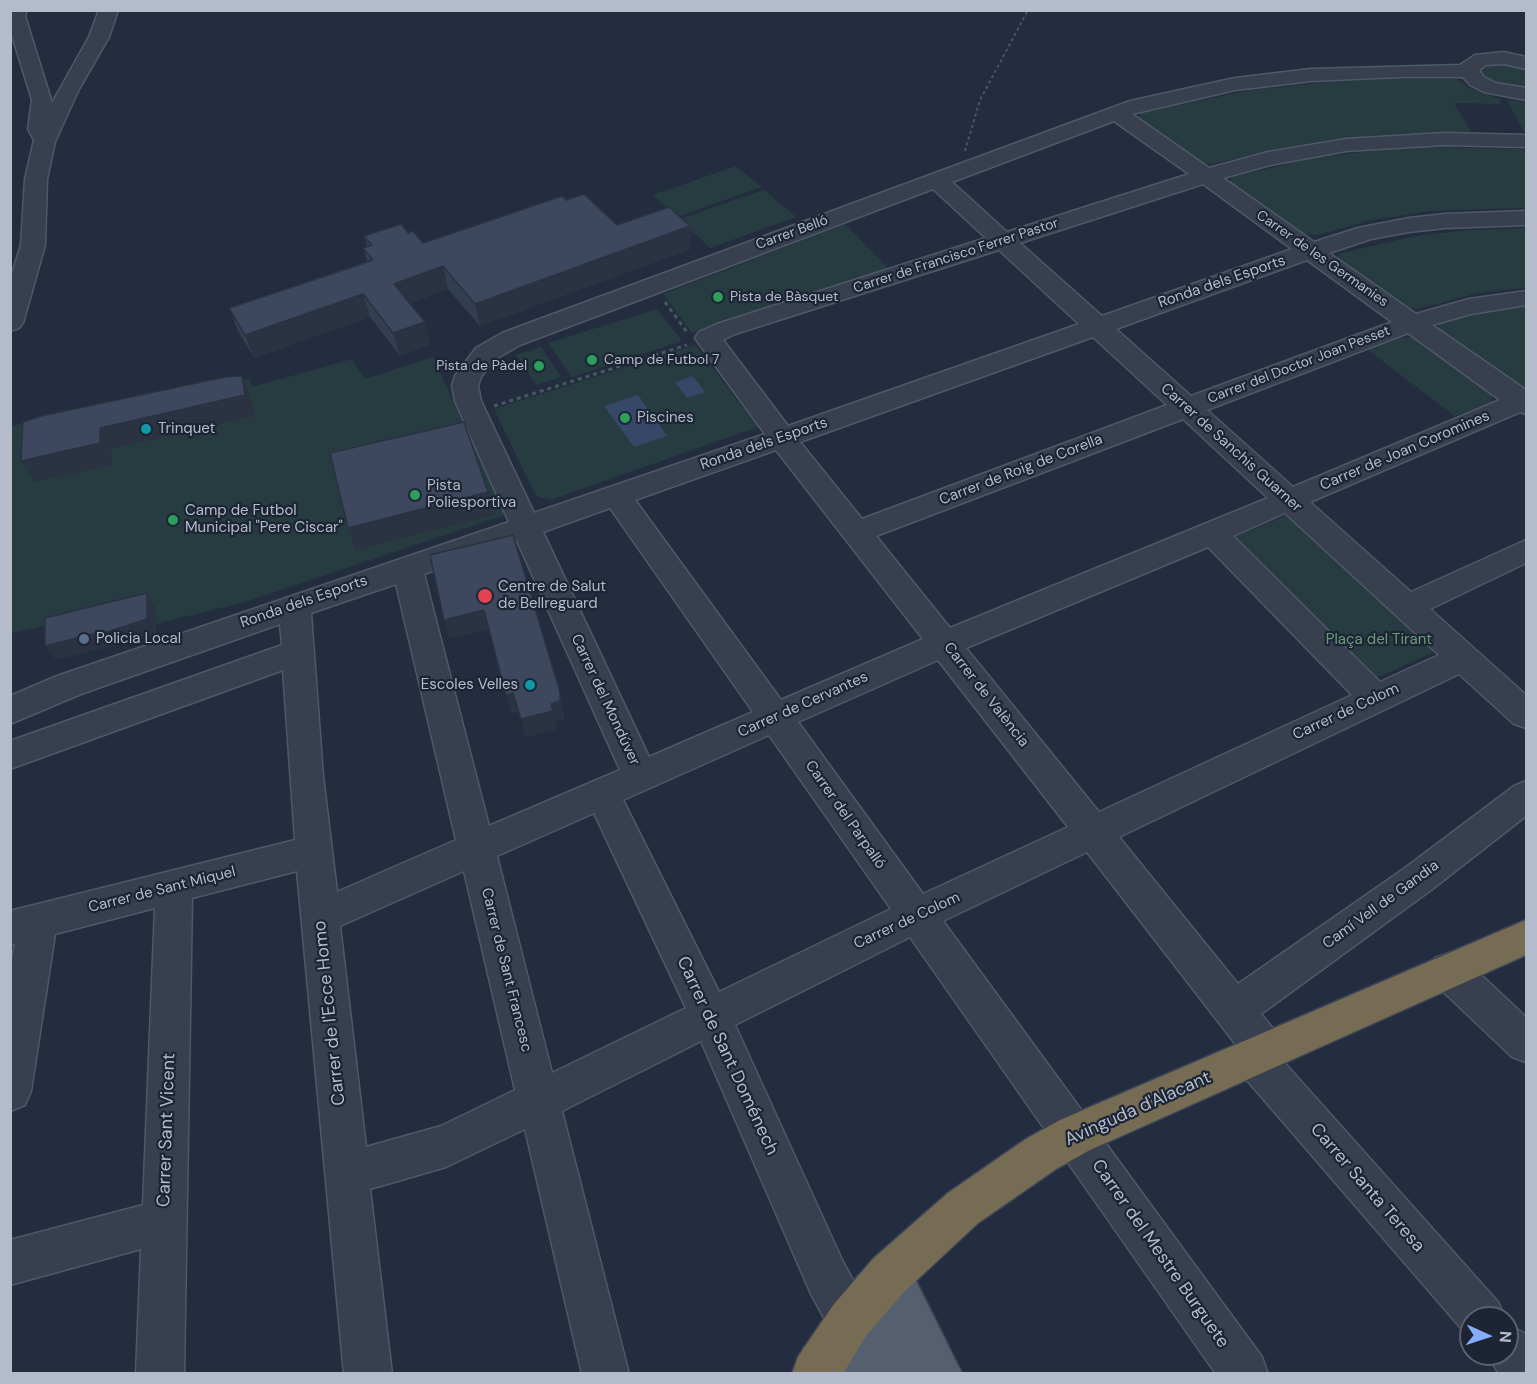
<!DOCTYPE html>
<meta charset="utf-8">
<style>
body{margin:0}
#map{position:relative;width:1537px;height:1384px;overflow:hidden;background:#242d40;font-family:"DM Sans",sans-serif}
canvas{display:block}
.frame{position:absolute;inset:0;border:12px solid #b4bbcb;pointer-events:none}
.north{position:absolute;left:1459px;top:1306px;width:60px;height:60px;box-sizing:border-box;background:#1d2535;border:2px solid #596171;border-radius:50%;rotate:93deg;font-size:16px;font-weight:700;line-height:24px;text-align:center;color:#b4bbcb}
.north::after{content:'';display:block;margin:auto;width:21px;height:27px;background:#87abfd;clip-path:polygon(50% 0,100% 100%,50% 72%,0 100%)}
</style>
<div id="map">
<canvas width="1537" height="1384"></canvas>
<div class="frame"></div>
<div class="north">N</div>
</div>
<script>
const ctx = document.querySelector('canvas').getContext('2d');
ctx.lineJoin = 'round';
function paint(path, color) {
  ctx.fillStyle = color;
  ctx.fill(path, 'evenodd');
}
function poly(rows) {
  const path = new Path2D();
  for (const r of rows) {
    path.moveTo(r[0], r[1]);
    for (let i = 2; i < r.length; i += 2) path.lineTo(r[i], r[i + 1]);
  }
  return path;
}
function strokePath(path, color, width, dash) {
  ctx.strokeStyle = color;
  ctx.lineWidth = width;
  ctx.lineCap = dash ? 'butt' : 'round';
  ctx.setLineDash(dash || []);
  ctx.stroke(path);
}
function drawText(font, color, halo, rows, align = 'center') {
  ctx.font = font + ' "DM Sans",sans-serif';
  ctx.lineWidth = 4.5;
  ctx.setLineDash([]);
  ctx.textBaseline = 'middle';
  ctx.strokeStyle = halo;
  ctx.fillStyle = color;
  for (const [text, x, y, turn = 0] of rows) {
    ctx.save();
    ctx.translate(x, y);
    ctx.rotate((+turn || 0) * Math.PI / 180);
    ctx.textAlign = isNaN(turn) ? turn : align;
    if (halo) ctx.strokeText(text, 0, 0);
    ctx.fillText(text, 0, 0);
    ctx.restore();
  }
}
const green = poly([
 [1491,62,1526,68,1526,89,1513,89,1485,80,1479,71,1480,67],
 [1386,79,1457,79,1469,88,1499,99,1501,104,1454,103,1471,132,1398,134,1331,140,1270,150,1213,164,1203,163,1138,118,1142,113,1168,107,1251,90,1317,83],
 [1507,100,1526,102,1526,134,1525,134],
 [1429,147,1523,149,1526,155,1526,208,1430,211,1371,220,1318,235,1301,234,1230,182,1232,177,1312,158,1369,151],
 [736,166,761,187,677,217,653,195],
 [764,190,796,217,710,248,679,219],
 [845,224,890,270,692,333,663,294],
 [1526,228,1526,288,1482,292,1418,309,1406,307,1339,260,1338,254,1415,236,1470,230],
 [1526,304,1526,387,1517,385,1439,330,1438,324,1459,317],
 [657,309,682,341,572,377,548,343],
 [1401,337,1414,338,1491,393,1492,403,1455,416,1368,350],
 [695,345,758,427,550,500,536,496,494,409],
 [541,347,561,377,536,385,516,355],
 [433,357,505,515,245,602,156,624,156,633,114,647,111,620,54,624,11,633,11,426,249,379,252,387,352,359,365,379],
 [1290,514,1439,650,1372,680,1230,539]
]);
const water = poly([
 [693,376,705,392,687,398,675,382],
 [638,395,667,436,634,447,604,406]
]);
const pathFar1 = poly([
 [965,151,980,100,1028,10]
]);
const path = poly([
 [665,302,687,332],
 [494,406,687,345]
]);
const minor = poly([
 [10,10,27,10,25,16,52,103,89,37,99,10,118,10,109,37,78,91,55,142,47,179,45,245,23,323,19,328,10,331,10,280,21,245,25,179,34,140,28,129,32,100,10,29,10,10],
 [1504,52,1526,57,1526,69,1504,64,1486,65,1479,70,1484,77,1496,83,1526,88,1526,100,1484,92,1470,85,1463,77,1400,77,1311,81,1235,90,1132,114,1209,168,1268,152,1346,139,1444,133,1526,135,1526,147,1444,145,1346,151,1270,165,1223,178,1314,242,1358,228,1409,218,1445,214,1526,211,1526,225,1445,228,1409,232,1371,239,1329,253,1416,314,1469,299,1526,291,1526,305,1471,314,1432,325,1526,390,1526,414,1520,412,1310,502,1411,592,1526,540,1526,563,1430,609,1526,695,1526,728,1514,724,1459,674,1119,837,1238,984,1405,868,1514,786,1526,781,1526,816,1431,890,1261,1014,1280,1037,1286,1051,1282,1060,1498,1302,1505,1318,1471,1318,1471,1336,1466,1334,1239,1071,1233,1057,1237,1046,1087,852,943,921,1262,1357,1268,1374,1216,1374,910,937,735,1025,843,1262,866,1304,873,1320,866,1336,850,1343,834,1336,811,1294,701,1041,562,1111,629,1374,582,1374,525,1129,446,1167,370,1189,392,1374,344,1374,297,871,192,898,184,1374,136,1374,141,1249,10,1285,10,1240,143,1205,155,908,55,934,31,1091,25,1105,10,1111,10,970,15,944,10,945,10,911,295,840,283,670,10,769,10,741,282,645,280,624,81,694,10,724,10,696,57,676,509,522,455,401,452,386,455,376,476,348,502,333,1130,101,1235,78,1311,69,1460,65,1475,55,1504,52],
 [1114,121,1189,174,1007,232,952,182,1114,121],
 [1203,184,1292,249,1102,316,1020,243,1203,184],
 [933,189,986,238,717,324,699,332,695,338,765,434,534,513,481,401,478,386,481,377,494,360,520,345,933,189],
 [999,250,1079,324,788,426,723,340,735,334,999,250],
 [1307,260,1392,322,1191,396,1116,329,1307,260],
 [1408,333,1500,400,1293,487,1207,410,1408,333],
 [1093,337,1167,405,862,519,800,442,1093,337],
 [1183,419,1268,498,950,628,876,536,1183,419],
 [776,450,923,639,781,700,635,500,776,450],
 [610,508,753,712,649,757,543,532,610,508],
 [1285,513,1439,655,1380,682,1233,536,1285,513],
 [517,541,620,770,489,826,424,574,517,541],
 [1208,547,1352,695,1099,812,966,648,1208,547],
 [396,584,456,840,337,892,323,776,311,613,396,584],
 [938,660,1068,827,923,894,798,722,938,660],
 [769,735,891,909,719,992,623,800,769,735],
 [594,813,686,1008,552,1073,497,856,594,813],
 [464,871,515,1090,441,1126,366,1147,340,926,464,871],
 [1449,953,1463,958,1526,1017,1526,1062,1512,1057,1435,984,1430,971,1435,958,1449,953],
 [1507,1324,1526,1334,1526,1374,1499,1374,1487,1354,1507,1354,1507,1324]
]);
const major = poly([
 [889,1252,905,1259,962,1374,801,1374,798,1364,804,1347,821,1341,862,1332,855,1315,851,1292,858,1276,868,1272,873,1259,889,1252]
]);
const highway = poly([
 [1526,920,1526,955,1090,1150,1056,1169,978,1223,905,1291,866,1336,843,1374,792,1374,798,1357,834,1304,873,1259,948,1193,1026,1139,1060,1120,1526,920]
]);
const wall = poly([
 [566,200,617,225,690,226,691,249,480,326,448,289,410,303,431,344,400,356,370,317,254,358,238,331,229,308,367,261,363,248,367,246,364,236,408,233,423,243]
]);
const shadedWall = poly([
 [690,226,691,249,480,326,475,304],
 [443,266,448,289,401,306,394,284],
 [363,294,370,317,254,358,245,335],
 [425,322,431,344,400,356,393,333],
 [242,376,251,398,254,416,111,449,112,465,34,482,21,461,100,428],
 [488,492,493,515,356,550,348,528],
 [147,593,155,608,156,633,114,647,113,646,56,660,45,646],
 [484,610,489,629,449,639,444,620],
 [560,692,564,711,564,720,556,722,557,729,525,738,521,719,551,704],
 [513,693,518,712,511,713,506,695]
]);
const building = poly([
 [584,194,617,225,669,207,690,226,475,304,443,266,394,284,425,322,393,333,363,294,245,335,229,308,373,260,363,248,372,245,364,236,401,224,408,233,413,231,423,243,562,196,566,200,584,194],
 [242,376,245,395,100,428,100,443,21,461,23,422,41,416,225,377,242,376],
 [464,422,488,492,348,528,330,453,464,422],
 [513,535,560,692,560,701,551,704,553,711,521,719,513,693,506,695,484,610,444,620,430,555,513,535],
 [147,593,147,619,104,633,104,631,45,646,45,618,147,593]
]);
const markers = [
 [718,297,6,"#2e9e5b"],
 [592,360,6,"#2e9e5b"],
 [539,366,6,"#2e9e5b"],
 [625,418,6,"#2e9e5b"],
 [146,429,6,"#0f9aa8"],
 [415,495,6,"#2e9e5b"],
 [173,520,6,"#2e9e5b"],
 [485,596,8,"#e0444e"],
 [84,639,6,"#5c6f8a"],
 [530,685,6,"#0f9aa8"]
];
const farStreetnames = [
 ["Carrer Belló",792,233,-20],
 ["Carrer de Francisco Ferrer Pastor",956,256,-18],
 ["Carrer de les Germanies",1322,259,35],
 ["Carrer del Doctor Joan Pesset",1299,365,-21]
];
const farPoinames = [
 ["Pista de Bàsquet",730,297],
 ["Camp de Futbol 7",604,360],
 ["Pista de Pàdel",527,366,"right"]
];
const streetNames = [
 ["Ronda dels Esports",1222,282,-19],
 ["Ronda dels Esports",764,444,-19],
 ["Carrer de Sanchis Guarner",1231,448,42],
 ["Carrer de Joan Coromines",1405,451,-23],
 ["Carrer de Roig de Corella",1021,470,-21],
 ["Ronda dels Esports",304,602,-19],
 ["Carrer de València",986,695,52],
 ["Carrer del Mondúver",605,700,65],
 ["Carrer de Cervantes",803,705,-24],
 ["Carrer de Colom",1346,712,-25],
 ["Carrer del Parpalló",845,815,55],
 ["Carrer de Sant Miquel",162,890,-14],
 ["Camí Vell de Gandia",1381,905,-36],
 ["Carrer de Colom",907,921,-25],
 ["Carrer de Sant Francesc",506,970,76]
];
const poiNames = [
 ["Piscines",637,418],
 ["Trinquet",158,429],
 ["Pista",427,486],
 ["Poliesportiva",427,503],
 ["Camp de Futbol",185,511],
 ["Municipal \"Pere Ciscar\"",185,528],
 ["Centre de Salut",498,587],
 ["de Bellreguard",498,604],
 ["Policia Local",96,639],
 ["Escoles Velles",518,685,"right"]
];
const parkNames = [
 ["Plaça del Tirant",1379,640]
];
const nearStreetnames = [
 ["Carrer de l'Ecce Homo",330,1013,-96],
 ["Carrer de Sant Doménech",727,1056,65],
 ["Avinguda d'Alacant",1138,1109,-24],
 ["Carrer Sant Vicent",167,1130,-88],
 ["Carrer Santa Teresa",1367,1188,49],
 ["Carrer del Mestre Burguete",1160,1254,55]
];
paint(green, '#263c41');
paint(water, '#374768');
strokePath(minor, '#505868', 3);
strokePath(major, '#414959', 3);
strokePath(highway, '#404858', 3);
strokePath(pathFar1, '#44595e', 2, [3, 3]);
strokePath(path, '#44595e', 3, [4, 4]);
paint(minor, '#384050');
paint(major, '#565f70');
paint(highway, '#766c54');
paint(wall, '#343e51');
paint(shadedWall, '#2b3242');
paint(building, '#3d485e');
strokePath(building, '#2b3242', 1.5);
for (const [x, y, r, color] of markers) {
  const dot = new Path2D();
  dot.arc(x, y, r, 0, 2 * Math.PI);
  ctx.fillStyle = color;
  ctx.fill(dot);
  strokePath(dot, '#1d2535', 2);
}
drawText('14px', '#b4bbcb', '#1d2535', farStreetnames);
drawText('14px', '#b4bbcb', '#1d2535', farPoinames, 'left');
drawText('15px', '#b4bbcb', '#1d2535', streetNames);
drawText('15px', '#b4bbcb', '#1d2535', poiNames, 'left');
drawText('15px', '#6a9d7a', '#1d2535', parkNames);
drawText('18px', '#b4bbcb', '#1d2535', nearStreetnames);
</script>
